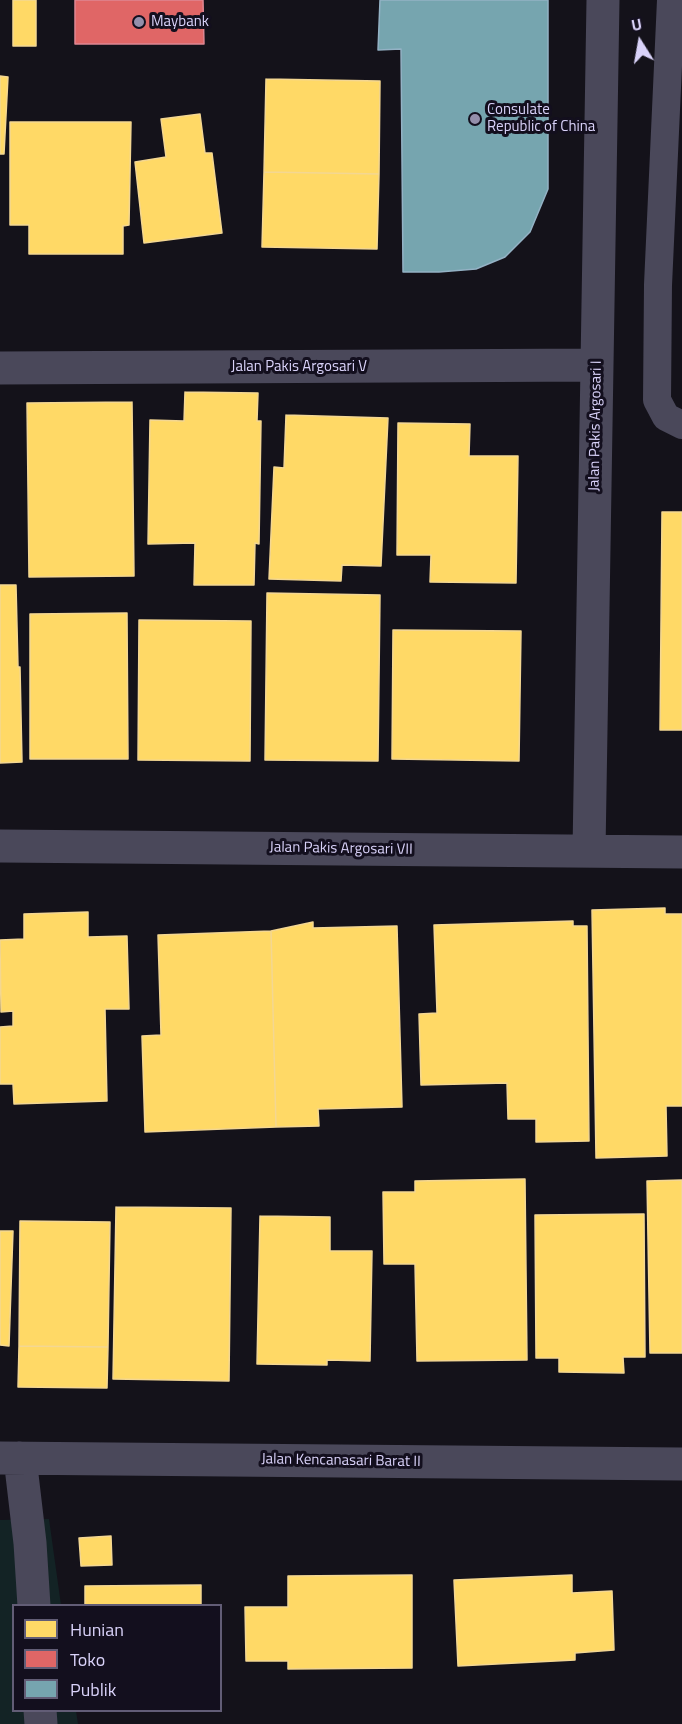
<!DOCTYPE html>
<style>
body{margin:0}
#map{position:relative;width:682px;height:1724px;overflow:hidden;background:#14121a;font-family:"Titillium Web",sans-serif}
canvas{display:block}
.legend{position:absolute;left:12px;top:1604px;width:210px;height:108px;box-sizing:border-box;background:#130f1e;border:2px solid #625d76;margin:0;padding:8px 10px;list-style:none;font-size:18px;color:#d9d2f9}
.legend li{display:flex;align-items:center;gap:12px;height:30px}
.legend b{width:30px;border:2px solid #625d76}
.north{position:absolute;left:610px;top:12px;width:60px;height:60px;-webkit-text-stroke:4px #130f1e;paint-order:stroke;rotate:349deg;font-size:16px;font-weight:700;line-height:24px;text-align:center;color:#d9d2f9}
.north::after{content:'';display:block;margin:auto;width:21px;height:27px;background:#d9d2f9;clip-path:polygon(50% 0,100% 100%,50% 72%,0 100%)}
</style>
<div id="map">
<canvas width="682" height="1724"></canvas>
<ul class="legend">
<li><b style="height:16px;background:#ffd966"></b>Hunian</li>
<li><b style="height:16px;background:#e06666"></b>Toko</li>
<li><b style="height:16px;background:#76a5af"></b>Publik</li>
</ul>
<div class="north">U</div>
</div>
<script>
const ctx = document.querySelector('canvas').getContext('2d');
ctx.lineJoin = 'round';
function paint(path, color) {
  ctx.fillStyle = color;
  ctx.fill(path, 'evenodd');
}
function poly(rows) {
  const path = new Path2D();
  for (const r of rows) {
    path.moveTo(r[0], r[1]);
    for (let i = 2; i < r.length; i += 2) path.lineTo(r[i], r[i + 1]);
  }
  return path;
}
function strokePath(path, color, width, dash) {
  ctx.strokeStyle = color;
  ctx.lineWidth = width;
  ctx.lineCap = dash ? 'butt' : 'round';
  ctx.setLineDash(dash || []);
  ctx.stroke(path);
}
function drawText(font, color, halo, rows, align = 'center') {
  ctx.font = font + ' "Titillium Web",sans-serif';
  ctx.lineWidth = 6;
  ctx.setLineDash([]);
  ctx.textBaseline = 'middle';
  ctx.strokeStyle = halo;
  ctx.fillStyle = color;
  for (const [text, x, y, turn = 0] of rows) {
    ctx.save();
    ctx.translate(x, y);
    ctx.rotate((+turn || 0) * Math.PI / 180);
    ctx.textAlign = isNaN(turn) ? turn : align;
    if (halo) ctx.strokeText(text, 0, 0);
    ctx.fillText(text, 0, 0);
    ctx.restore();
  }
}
const green = poly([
 [49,1519,61,1605,14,1606,14,1710,76,1711,78,1724,0,1724,0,1520]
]);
const homes = poly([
 [13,0,36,0,36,46,13,46,13,0],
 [0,76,8,77,4,154,0,154,0,76],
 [266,79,380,81,379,174,264,172,266,79],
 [200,114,205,153,212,153,222,233,144,243,135,162,166,157,161,119,200,114],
 [10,122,131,122,129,225,123,226,123,254,29,254,29,225,10,225,10,122],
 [264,172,379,174,377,249,262,247,264,172],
 [185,392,258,393,257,421,261,421,259,544,255,543,254,585,194,585,195,543,148,544,150,420,184,421,185,392],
 [132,402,134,576,29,577,27,403,132,402],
 [286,415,388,418,381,566,342,565,341,581,269,579,274,467,284,468,286,415],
 [398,423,470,424,469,456,518,456,516,583,430,582,431,555,397,555,398,423],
 [662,512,682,512,682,730,660,730,662,512],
 [0,585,16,585,18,667,20,667,22,762,0,763,0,585],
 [267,593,380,595,378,761,265,760,267,593],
 [127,613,128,759,30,759,30,614,127,613],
 [139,620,251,621,250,761,138,760,139,620],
 [393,630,521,631,519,761,392,759,393,630],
 [665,908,665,914,682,914,682,1106,666,1106,667,1156,596,1158,592,910,665,908],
 [88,912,88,937,127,936,129,1009,105,1009,107,1101,14,1104,13,1084,0,1084,0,1027,13,1026,13,1011,1,1012,0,940,24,939,24,914,88,912],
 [573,921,573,926,587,926,589,1141,536,1142,536,1119,508,1119,507,1083,421,1085,419,1014,437,1013,434,925,573,921],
 [313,922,313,928,397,926,402,1107,318,1109,319,1126,276,1127,271,931,313,922],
 [271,931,276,1127,145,1132,142,1036,161,1035,158,935,271,931],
 [525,1179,527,1360,417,1361,415,1264,384,1264,383,1192,415,1192,415,1181,525,1179],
 [682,1180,682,1353,650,1353,647,1181,682,1180],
 [116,1207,231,1208,229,1381,113,1379,116,1207],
 [644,1214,645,1357,623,1357,624,1373,559,1372,559,1358,536,1358,535,1215,644,1214],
 [260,1216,330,1217,330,1251,372,1251,370,1361,327,1360,327,1365,257,1364,260,1216],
 [20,1221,110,1222,108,1347,19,1346,20,1221],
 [0,1231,13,1231,9,1346,0,1345,0,1231],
 [19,1346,108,1347,107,1388,18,1387,19,1346],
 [111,1536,112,1565,81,1566,79,1538,111,1536],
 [412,1575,412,1668,288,1669,288,1661,246,1661,245,1607,288,1607,288,1576,412,1575],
 [572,1575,572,1593,612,1591,614,1650,575,1653,575,1660,458,1666,454,1580,572,1575],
 [201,1585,201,1606,85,1606,85,1586,201,1585]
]);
const shops = poly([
 [75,0,203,0,204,44,75,44,75,0]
]);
const public = poly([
 [380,0,548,0,548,189,530,232,505,257,476,269,439,272,403,272,401,49,378,50,380,0]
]);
const lane = poly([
 [671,0,658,285,657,400,666,417,682,425]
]);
const street = poly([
 [0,368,597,365],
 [0,846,682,852],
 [589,851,603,0],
 [0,1458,682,1464],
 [20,1458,30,1543,34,1606],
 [40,1710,41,1724]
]);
const markers = [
 [139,22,6,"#948fab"],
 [475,119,6,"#948fab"]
];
const poiNames = [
 ["Maybank",151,22],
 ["Consulate",487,110],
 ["Republic of China",487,127]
];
const streetNames = [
 ["Jalan Pakis Argosari V",299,367],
 ["Jalan Pakis Argosari I",596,426,-89],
 ["Jalan Pakis Argosari VII",341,849,1],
 ["Jalan Kencanasari Barat II",341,1461,1]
];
paint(green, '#132325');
paint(homes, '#ffd966');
strokePath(homes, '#f4d792', 1.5);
paint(shops, '#e06666');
strokePath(shops, '#de8692', 1.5);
paint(public, '#76a5af');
strokePath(public, '#94b2c5', 1.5);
strokePath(lane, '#4a485a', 28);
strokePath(street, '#4a485a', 33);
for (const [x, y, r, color] of markers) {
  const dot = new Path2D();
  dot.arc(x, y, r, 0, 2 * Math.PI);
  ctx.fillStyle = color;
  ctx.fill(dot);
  strokePath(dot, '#130f1e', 2);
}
drawText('15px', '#d9d2f9', '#130f1e', poiNames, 'left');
drawText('15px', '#d9d2f9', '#130f1e', streetNames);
</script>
